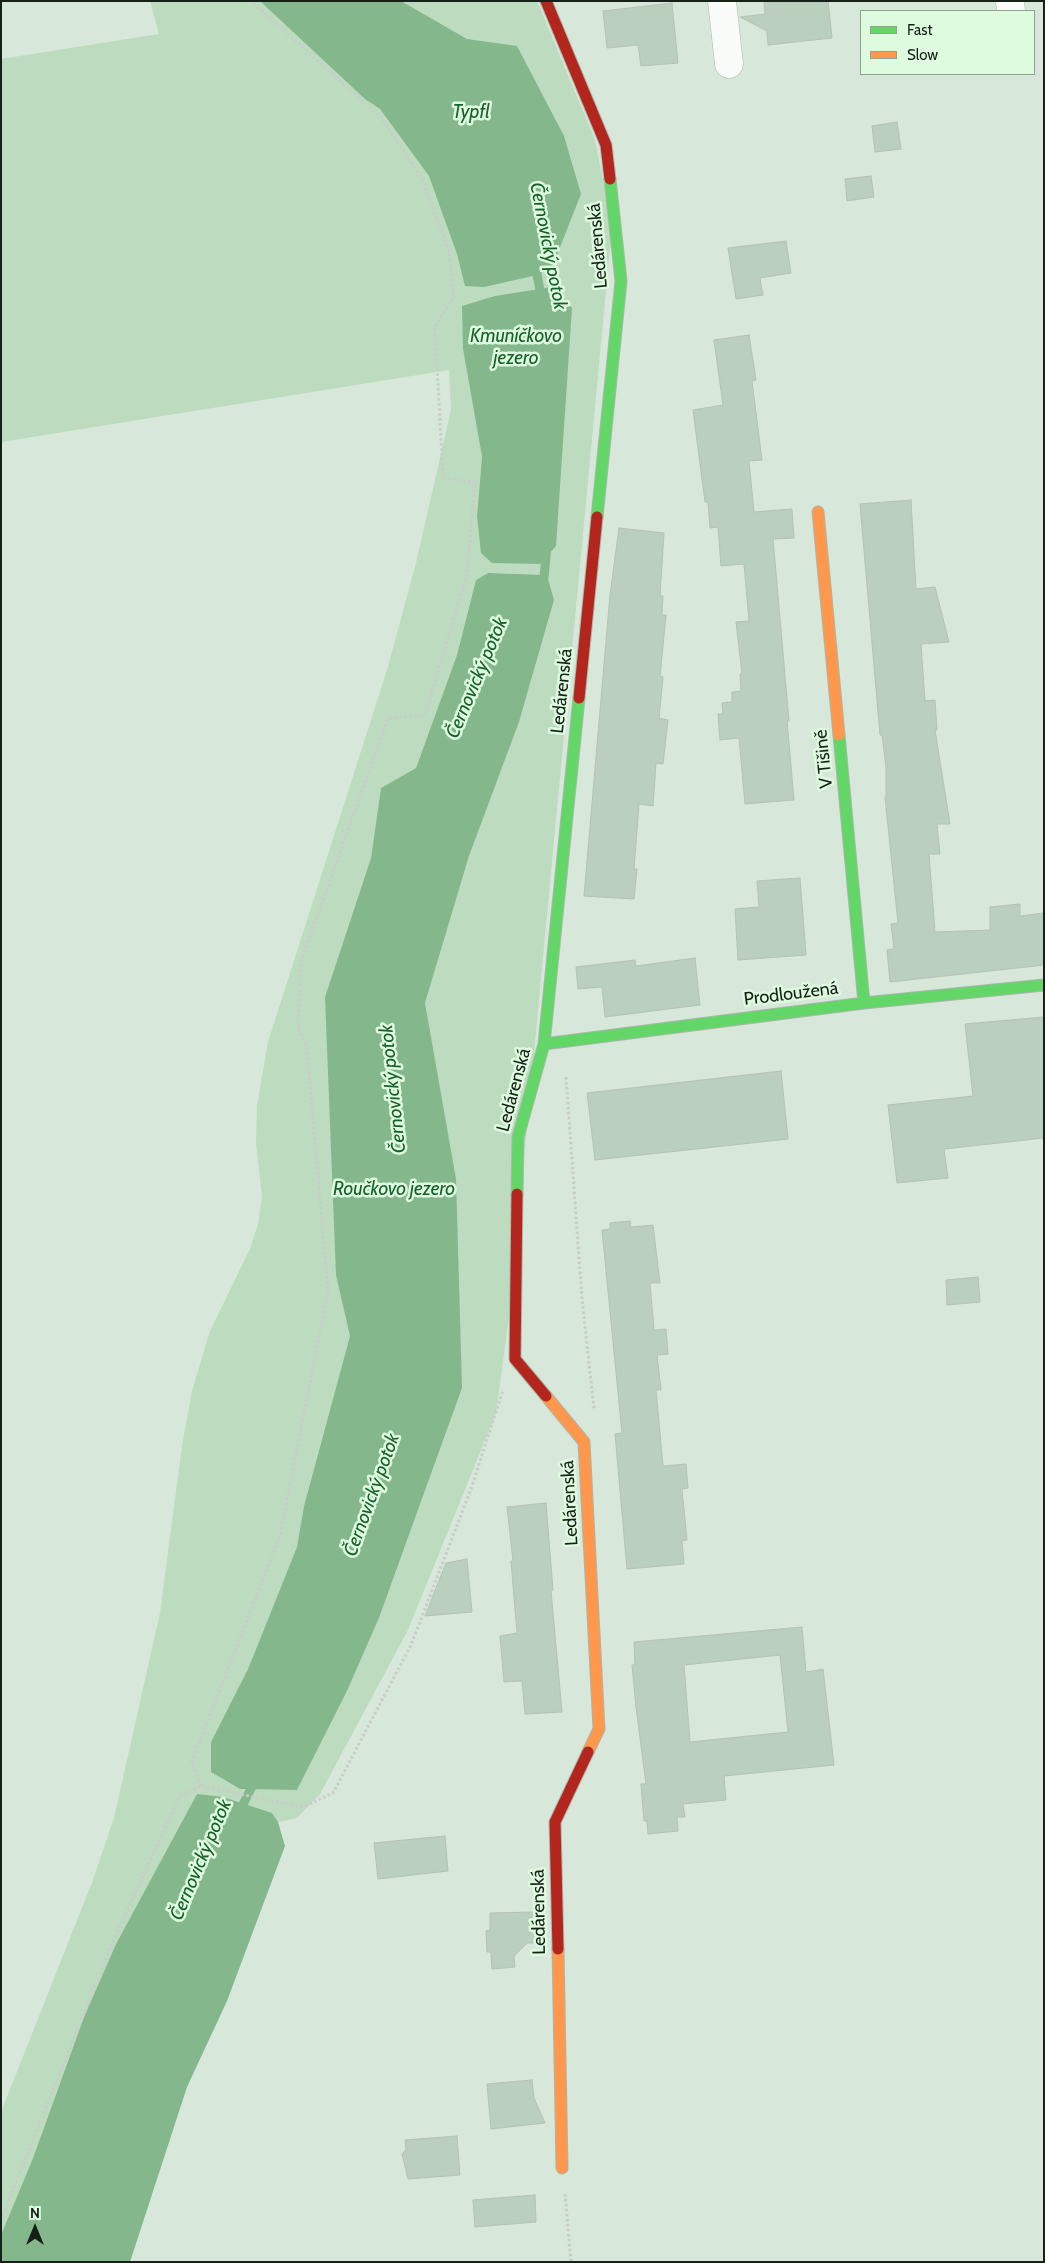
<!DOCTYPE html>
<meta charset="utf-8">
<style>
body{margin:0}
#map{position:relative;width:1045px;height:2263px;overflow:hidden;background:#d7e7d9;font-family:Cabin,sans-serif}
canvas{display:block}
.frame{position:absolute;inset:0;border:2px solid #152016;pointer-events:none}
.legend{position:absolute;left:860px;top:10px;width:175px;height:65px;box-sizing:border-box;background:#defbe0;border:1px solid #8ea38f;margin:0;padding:6px 9px;list-style:none;font-size:15px;color:#152016}
.legend li{display:flex;align-items:center;gap:10px;height:25px}
.legend b{width:25px;border:1px solid #8ea38f}
.north{position:absolute;left:10px;top:2203px;width:50px;height:50px;-webkit-text-stroke:4px #defbe0;paint-order:stroke;rotate:0deg;font-size:14px;font-weight:700;line-height:20px;text-align:center;color:#152016}
.north::after{content:'';display:block;margin:auto;width:18px;height:22px;background:#152016;clip-path:polygon(50% 0,100% 100%,50% 72%,0 100%)}
</style>
<div id="map">
<canvas width="1045" height="2263"></canvas>
<div class="frame"></div>
<ul class="legend">
<li><b style="height:6px;background:#63d668"></b>Fast</li>
<li><b style="height:6px;background:#ff974d"></b>Slow</li>
</ul>
<div class="north">N</div>
</div>
<script>
const ctx = document.querySelector('canvas').getContext('2d');
ctx.lineJoin = 'round';
function paint(path, color) {
  ctx.fillStyle = color;
  ctx.fill(path, 'evenodd');
}
function poly(rows) {
  const path = new Path2D();
  for (const r of rows) {
    path.moveTo(r[0], r[1]);
    for (let i = 2; i < r.length; i += 2) path.lineTo(r[i], r[i + 1]);
  }
  return path;
}
function strokePath(path, color, width, dash) {
  ctx.strokeStyle = color;
  ctx.lineWidth = width;
  ctx.lineCap = dash ? 'butt' : 'round';
  ctx.setLineDash(dash || []);
  ctx.stroke(path);
}
function drawText(font, color, halo, rows, align = 'center') {
  ctx.font = font + ' Cabin,sans-serif';
  ctx.lineWidth = 5;
  ctx.setLineDash([]);
  ctx.textBaseline = 'middle';
  ctx.strokeStyle = halo;
  ctx.fillStyle = color;
  for (const [text, x, y, turn = 0] of rows) {
    ctx.save();
    ctx.translate(x, y);
    ctx.rotate((+turn || 0) * Math.PI / 180);
    ctx.textAlign = isNaN(turn) ? turn : align;
    if (halo) ctx.strokeText(text, 0, 0);
    ctx.fillText(text, 0, 0);
    ctx.restore();
  }
}
const green = poly([
 [150,1,537,1,595,140,612,227,509,1317,496,1413,408,1630,320,1794,297,1818,278,1822,272,1813,197,1794,116,1944,84,2017,33,2158,1,2235,1,2112,93,1880,114,1818,160,1613,182,1446,192,1391,210,1331,250,1249,258,1224,262,1196,256,1142,257,1106,268,1042,387,670,416,563,451,410,449,370,1,442,1,59,159,34],
 [478,300,492,563,477,516,482,457,463,349],
 [488,573,547,575,554,600,519,722,469,856,425,1003,432,1053,462,1388,379,1618,347,1691,297,1790,240,1789,211,1772,211,1742,248,1669,297,1547,304,1506,350,1336,325,997,371,858,381,788,416,768,457,655,476,580]
]);
const water = poly([
 [260,1,401,1,467,39,517,46,564,136,581,194,551,270,537,275,484,287,465,286,457,254,429,176,380,109,365,99],
 [552,287,572,308,556,546,540,564,492,563,481,553,477,516,482,457,463,349,462,306,495,296],
 [488,573,547,575,554,600,519,722,469,856,425,1003,456,1179,462,1388,379,1618,347,1691,297,1790,240,1789,211,1772,211,1742,248,1669,297,1547,304,1506,350,1336,336,1275,325,997,371,858,381,788,416,768,457,655,476,580],
 [197,1794,223,1797,272,1813,278,1822,285,1846,227,2001,187,2087,130,2262,1,2262,1,2235,33,2158,84,2017,116,1944]
]);
const stream = poly([
 [535,264,542,301],
 [541,584,544,577,547,545],
 [238,1814,255,1781]
]);
const building = poly([
 [764,1,828,1,832,38,768,45,767,31,740,17,765,14,764,1],
 [672,3,678,63,641,66,638,45,607,48,603,11,672,3],
 [897,122,901,149,875,152,872,126,897,122],
 [871,176,874,197,847,201,845,179,871,176],
 [786,241,791,273,760,278,763,295,736,299,728,248,786,241],
 [749,335,756,380,752,381,762,460,749,461,754,512,792,509,794,538,773,539,789,721,787,721,794,800,745,804,739,738,720,740,718,714,723,714,722,703,732,702,732,692,741,691,740,674,742,674,736,622,749,621,744,564,721,566,718,527,710,528,708,502,705,502,693,410,723,405,714,340,749,335],
 [911,500,916,589,935,587,949,642,921,644,925,701,935,700,937,730,935,730,950,824,937,824,940,854,929,854,935,932,990,930,990,907,1020,904,1020,916,1044,913,1044,965,890,982,887,950,894,949,891,924,898,923,885,797,886,797,886,767,882,735,880,735,860,504,911,500],
 [619,528,664,533,660,596,663,596,662,615,666,615,660,676,663,677,659,718,668,720,663,764,656,763,653,806,639,804,634,869,637,869,634,899,584,896,610,595,619,528],
 [800,878,806,955,738,960,735,909,759,907,757,881,800,878],
 [695,958,700,1005,605,1017,602,987,578,989,576,967,635,960,636,966,695,958],
 [1044,1017,1044,1138,944,1149,948,1178,897,1183,888,1105,973,1096,965,1024,1044,1017],
 [781,1071,788,1139,595,1160,587,1093,781,1071],
 [630,1221,631,1227,653,1225,660,1283,650,1283,654,1330,666,1329,668,1354,657,1355,661,1390,656,1390,663,1466,686,1464,688,1488,682,1489,687,1540,682,1541,684,1564,627,1569,615,1434,622,1433,602,1230,610,1229,610,1223,630,1221],
 [978,1277,980,1302,947,1305,946,1280,978,1277],
 [546,1503,553,1590,551,1591,562,1712,525,1714,522,1681,504,1682,500,1636,517,1633,511,1561,513,1561,507,1507,546,1503],
 [467,1559,472,1612,425,1616,446,1563,467,1559],
 [802,1627,806,1672,823,1669,834,1765,724,1776,726,1800,683,1804,685,1817,677,1817,678,1831,648,1834,647,1821,644,1821,641,1784,646,1784,636,1707,632,1665,635,1665,634,1642,802,1627],
 [780,1655,788,1732,690,1742,684,1665,780,1655],
 [445,1836,448,1871,378,1879,374,1843,445,1836],
 [536,1912,537,1943,527,1943,514,1956,515,1967,492,1969,491,1952,487,1952,486,1931,490,1930,490,1913,536,1912],
 [532,2080,534,2098,545,2123,491,2129,487,2084,532,2080],
 [457,2136,460,2175,408,2179,402,2154,406,2150,405,2140,457,2136],
 [535,2195,536,2222,475,2227,473,2200,535,2195]
]);
const path = poly([
 [566,1077,582,1299,594,1409],
 [201,1786,192,1761,280,1536,328,1291,307,1049,298,1028,301,962,388,718,425,715,467,575,475,482,443,478,435,327,454,296,449,251,422,179,381,117,251,1],
 [565,2194,571,2262],
 [1,2220,113,1941,180,1796,201,1786,303,1807,333,1793,411,1645,471,1489,503,1390]
]);
const street = poly([
 [722,1,729,64],
 [1010,1,1011,11]
]);
const fast = poly([
 [597,517,621,281,610,179],
 [839,735,864,1003],
 [544,1044,864,1003,1044,985],
 [517,1194,518,1137,544,1044,579,698]
]);
const slow = poly([
 [818,512,839,735],
 [546,1396,584,1442,599,1729,588,1752],
 [558,1949,562,2168]
]);
const jam = poly([
 [546,1,606,145,610,179],
 [579,698,597,517],
 [517,1194,515,1359,546,1396],
 [558,1949,555,1822,588,1752]
]);
const streetNames = [
 ["Ledárenská",598,246,-95],
 ["Ledárenská",562,691,-84],
 ["V Tišině",824,759,-96],
 ["Prodloužená",791,994,-7],
 ["Ledárenská",514,1090,-75],
 ["Ledárenská",570,1503,-93],
 ["Ledárenská",539,1912,-91]
];
const waterNames = [
 ["Typfl",471,112],
 ["Černovický potok",548,246,79],
 ["Kmuníčkovo",516,336],
 ["jezero",516,358],
 ["Černovický potok",477,678,-67],
 ["Černovický potok",393,1089,-96],
 ["Roučkovo jezero",394,1189],
 ["Černovický potok",372,1495,-70],
 ["Černovický potok",201,1860,-67]
];
paint(green, '#bcdbbf');
paint(water, '#84b78b');
strokePath(stream, '#84b78b', 9);
paint(building, '#bbcfbe');
strokePath(building, '#b5c1b6', 1);
strokePath(street, '#aab7ac', 29);
strokePath(fast, '#aab7ac', 13);
strokePath(slow, '#aab7ac', 13);
strokePath(jam, '#aab7ac', 13);
strokePath(path, '#c9cdc9', 3, [2.5, 2.5]);
strokePath(street, '#f9fbf9', 28);
strokePath(fast, '#63d668', 11);
strokePath(slow, '#ff974d', 11);
strokePath(jam, '#b3261e', 11);
drawText('18px', '#152016', '#defbe0', streetNames);
drawText('italic 19px', '#18602a', '#defbe0', waterNames);
</script>
